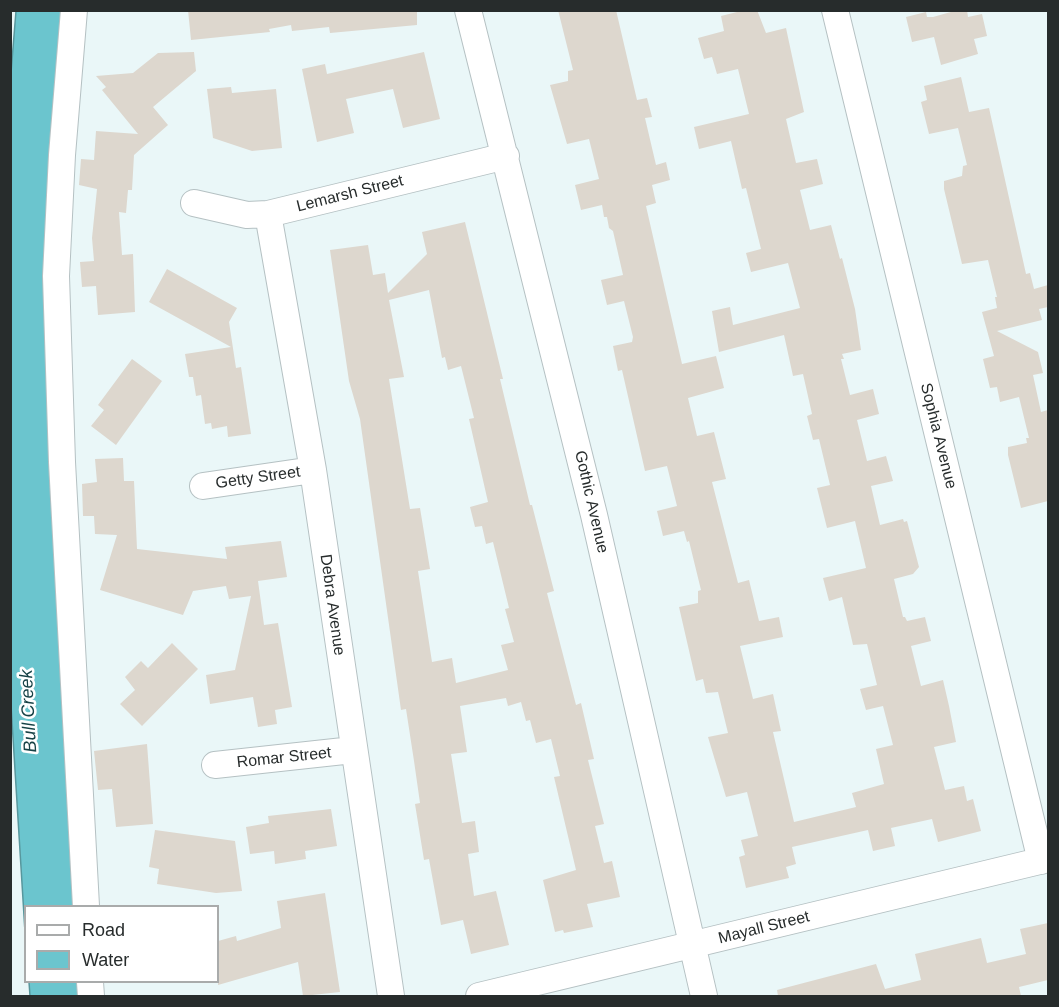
<!DOCTYPE html>
<style>
body{margin:0}
#map{position:relative;width:1059px;height:1007px;overflow:hidden;background:#eaf7f8;font-family:Helvetica,sans-serif}
canvas{display:block}
.frame{position:absolute;inset:0;border:12px solid #272c2c;pointer-events:none}
.legend{position:absolute;left:24px;top:905px;width:195px;height:78px;box-sizing:border-box;background:#fff;border:2px solid #a9abab;margin:0;padding:8px 10px;list-style:none;font-size:18px;color:#272c2c}
.legend li{display:flex;align-items:center;gap:12px;height:30px}
.legend b{width:30px;border:2px solid #a9abab}
</style>
<div id="map">
<canvas width="1059" height="1007"></canvas>
<div class="frame"></div>
<ul class="legend">
<li><b style="height:8px;background:#fff"></b>Road</li>
<li><b style="height:16px;background:#6bc5ce"></b>Water</li>
</ul>
</div>
<script>
const ctx = document.querySelector('canvas').getContext('2d');
ctx.lineJoin = 'round';
function paint(path, color) {
  ctx.fillStyle = color;
  ctx.fill(path, 'evenodd');
}
function poly(rows) {
  const path = new Path2D();
  for (const r of rows) {
    path.moveTo(r[0], r[1]);
    for (let i = 2; i < r.length; i += 2) path.lineTo(r[i], r[i + 1]);
  }
  return path;
}
function strokePath(path, color, width, dash) {
  ctx.strokeStyle = color;
  ctx.lineWidth = width;
  ctx.lineCap = dash ? 'butt' : 'round';
  ctx.setLineDash(dash || []);
  ctx.stroke(path);
}
function drawText(font, color, halo, rows, align = 'center') {
  ctx.font = font + ' Helvetica,sans-serif';
  ctx.lineWidth = 5;
  ctx.setLineDash([]);
  ctx.textBaseline = 'middle';
  ctx.strokeStyle = halo;
  ctx.fillStyle = color;
  for (const [text, x, y, turn = 0] of rows) {
    ctx.save();
    ctx.translate(x, y);
    ctx.rotate((+turn || 0) * Math.PI / 180);
    ctx.textAlign = isNaN(turn) ? turn : align;
    if (halo) ctx.strokeText(text, 0, 0);
    ctx.fillText(text, 0, 0);
    ctx.restore();
  }
}
const water = poly([
 [16,11,70,11,56,150,77,906,26,906,25,932,10,689,10,85,16,11],
 [29,982,81,982,82,996,30,996,29,982]
]);
const building = poly([
 [188,10,417,10,417,25,330,33,329,27,292,31,291,25,269,29,270,32,191,40],
 [558,10,616,10,637,100,647,98,652,117,645,118,656,165,666,162,670,180,652,185,656,203,646,206,682,364,716,356,724,388,688,398,697,436,714,432,726,479,712,482,738,583,749,580,759,621,779,617,783,637,740,646,753,699,773,694,781,731,773,732,794,822,856,807,852,793,884,784,876,749,893,745,883,706,866,710,860,689,877,685,867,644,853,645,842,597,829,601,823,578,866,568,855,521,827,528,817,488,830,485,819,439,813,440,807,416,812,414,803,374,793,376,784,335,719,352,712,311,730,307,733,325,800,308,788,263,751,272,746,253,761,249,746,188,742,189,731,141,699,149,694,127,749,114,738,69,717,74,712,57,704,59,698,38,724,31,721,16,745,10,757,10,766,33,786,28,804,112,786,119,796,163,817,159,823,184,800,190,810,230,831,225,840,259,842,258,855,309,861,350,842,354,844,359,841,359,850,395,873,389,879,414,857,420,867,461,886,456,893,481,871,486,880,525,903,519,904,522,907,521,919,567,913,574,894,579,903,617,905,617,907,621,925,617,931,641,911,646,921,686,943,680,949,706,956,742,934,747,945,790,964,786,967,801,973,799,981,831,938,842,932,819,891,828,895,846,873,851,868,830,792,847,796,864,786,867,789,878,746,888,739,857,745,855,741,840,758,836,747,792,726,797,708,737,728,733,718,692,706,693,703,679,696,681,679,607,698,603,698,591,701,590,689,541,687,542,684,531,663,536,657,511,677,506,667,466,645,471,622,370,618,371,613,346,632,342,633,337,624,301,607,305,601,280,623,275,613,231,609,228,607,217,604,217,602,205,581,210,575,185,599,179,589,139,567,144,550,85,568,81,568,71,573,70],
 [958,10,967,10,968,17,982,14,987,36,974,39,978,54,941,65,934,37,912,42,906,17,926,12,927,17,933,17],
 [194,52,196,71,153,107,168,125,134,155,132,190,128,190,126,213,119,212,122,255,133,254,135,312,98,315,96,286,82,287,80,262,94,261,92,238,97,189,79,185,81,159,94,160,96,131,138,134,102,90,106,87,96,76,133,73,158,53],
 [424,52,440,119,403,128,393,89,346,99,354,133,317,142,302,69,325,64,327,74],
 [961,77,969,112,989,108,1026,274,1030,273,1034,289,1048,285,1048,307,1039,309,1042,320,997,331,1038,352,1043,373,1033,375,1041,412,1048,410,1048,501,1021,508,1008,455,1008,447,1027,443,1026,438,1029,438,1019,397,1000,402,997,387,990,388,983,359,994,356,982,312,997,308,995,297,997,297,988,260,962,264,944,189,944,181,962,176,963,166,967,165,958,128,929,134,921,102,927,100,924,86],
 [231,87,232,93,276,89,282,148,252,151,213,138,207,89],
 [465,222,503,379,500,379,530,505,532,505,554,591,547,593,576,705,581,703,594,759,588,760,604,824,595,826,604,863,612,861,620,897,587,904,593,927,564,933,563,930,555,932,543,880,576,870,554,777,560,776,551,739,536,743,530,720,526,721,521,702,508,706,506,698,460,706,467,752,451,754,462,823,475,821,479,852,468,854,474,896,496,891,509,945,471,954,463,920,441,925,429,859,424,860,415,804,420,803,414,761,406,709,401,710,360,419,349,381,330,250,368,245,373,275,385,273,388,293,427,254,422,232],
 [429,290,442,358,445,357,448,370,461,366,474,418,469,419,488,502,470,507,475,527,482,526,486,544,493,542,509,608,505,609,514,642,501,645,508,670,456,683,452,658,432,662,418,571,430,569,420,508,410,509,389,379,404,377,389,300],
 [167,269,237,308,229,322,236,368,241,367,251,434,228,437,227,426,212,429,211,423,205,424,201,395,196,396,193,377,189,377,185,354,231,347,149,302],
 [132,359,162,381,116,445,91,426,104,410,98,405],
 [123,458,124,481,134,481,137,549,227,559,225,547,281,541,287,577,258,581,264,625,278,623,292,707,275,710,277,724,258,727,253,697,210,704,206,675,235,670,251,596,229,599,226,586,193,591,183,615,100,590,117,535,95,534,94,516,83,516,82,484,97,482,95,459],
 [172,643,198,669,142,726,120,704,135,690,125,677,141,661,148,668],
 [147,744,153,824,116,827,112,789,98,790,94,751],
 [331,809,337,846,305,851,306,859,275,864,274,851,250,854,246,827,269,823,268,816],
 [155,830,235,841,242,891,216,893,157,884,159,869,149,867],
 [325,893,340,992,303,996,298,962,218,985,218,941,236,936,237,941,281,928,277,901],
 [1048,923,1048,980,1019,987,1021,996,778,996,777,990,876,964,885,989,921,980,915,954,981,938,987,963,1026,954,1020,929]
]);
const minor = poly([
 [74,10,62,155,56,276,62,462,86,906],
 [468,10,594,515,704,996],
 [835,10,1041,861],
 [194,203,247,215,268,214,506,156],
 [268,214,313,470,391,996],
 [203,486,313,470],
 [215,765,353,750],
 [90,982,91,996],
 [479,996,1048,859]
]);
const streetNames = [
 ["Lemarsh Street",350,194,-14],
 ["Sophia Avenue",938,436,76],
 ["Getty Street",258,478,-8],
 ["Gothic Avenue",591,502,77],
 ["Debra Avenue",332,605,82],
 ["Romar Street",284,758,-6],
 ["Mayall Street",764,928,-14]
];
const waterNames = [
 ["Bull Creek",29,711,-93]
];
paint(water, '#6bc5ce');
strokePath(water, '#57979d', 1.5);
paint(building, '#ddd7ce');
strokePath(minor, '#b5c1c3', 28);
strokePath(minor, '#fff', 26);
drawText('16px', '#272c2c', '#fff', streetNames);
drawText('italic 18px', '#174246', '#fff', waterNames);
</script>
